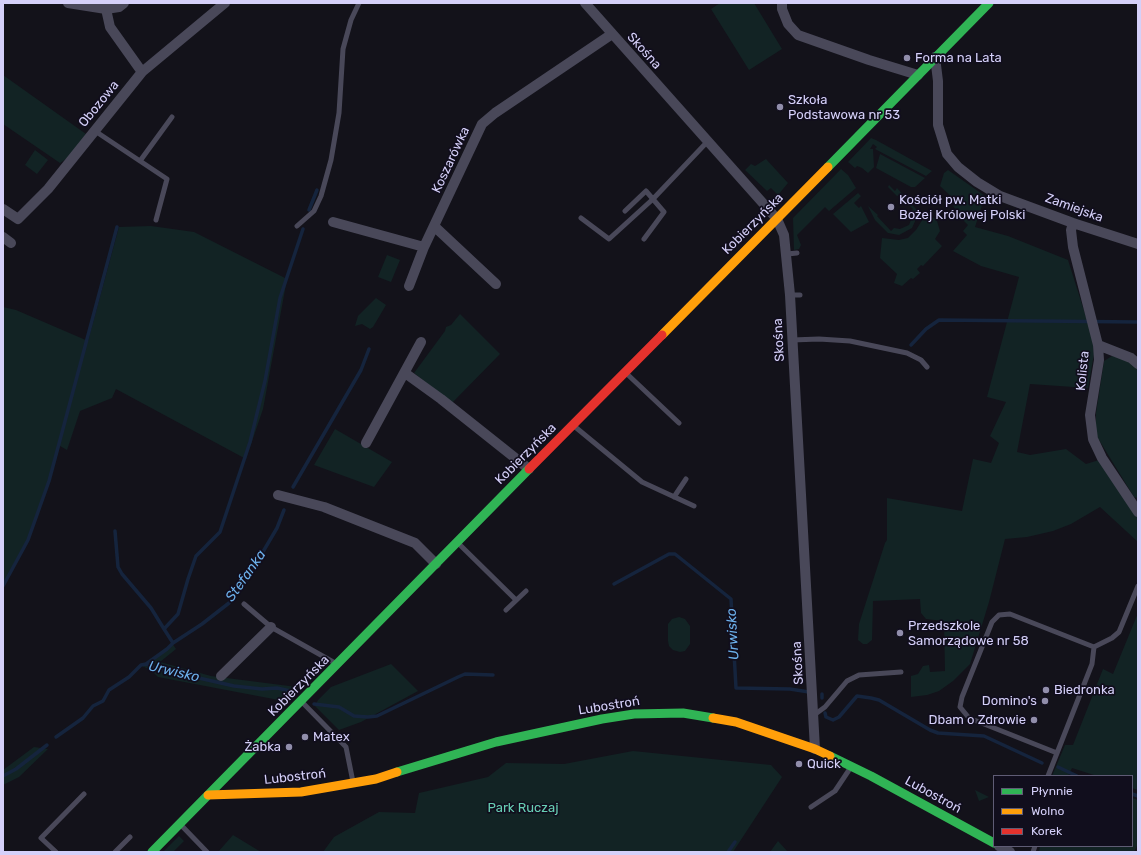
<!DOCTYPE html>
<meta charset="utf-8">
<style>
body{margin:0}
#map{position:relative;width:1141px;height:855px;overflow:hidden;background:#13121a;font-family:Rubik,sans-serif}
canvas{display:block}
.frame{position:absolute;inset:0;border:4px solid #d5d0f9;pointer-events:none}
.legend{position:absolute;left:993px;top:775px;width:140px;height:72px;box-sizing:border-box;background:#110e1d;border:1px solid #5f5c75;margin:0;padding:5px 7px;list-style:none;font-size:12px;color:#d5d0f9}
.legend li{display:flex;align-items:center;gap:8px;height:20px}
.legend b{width:20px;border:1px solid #5f5c75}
</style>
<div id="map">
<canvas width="1141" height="855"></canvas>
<div class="frame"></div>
<ul class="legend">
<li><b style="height:5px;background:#30b455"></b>Płynnie</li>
<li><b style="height:5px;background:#ff9f0a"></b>Wolno</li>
<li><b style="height:5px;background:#e5322d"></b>Korek</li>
</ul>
</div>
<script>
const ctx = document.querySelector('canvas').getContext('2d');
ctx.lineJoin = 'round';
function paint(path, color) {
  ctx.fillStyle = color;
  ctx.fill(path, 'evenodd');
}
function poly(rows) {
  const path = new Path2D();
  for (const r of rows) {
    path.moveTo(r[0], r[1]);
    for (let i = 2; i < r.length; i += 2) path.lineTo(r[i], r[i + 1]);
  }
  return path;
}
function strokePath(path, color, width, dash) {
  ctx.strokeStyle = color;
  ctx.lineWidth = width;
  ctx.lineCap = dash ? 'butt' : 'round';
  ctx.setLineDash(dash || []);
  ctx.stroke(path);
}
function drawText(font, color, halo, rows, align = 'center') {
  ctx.font = font + ' Rubik,sans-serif';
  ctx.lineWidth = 3.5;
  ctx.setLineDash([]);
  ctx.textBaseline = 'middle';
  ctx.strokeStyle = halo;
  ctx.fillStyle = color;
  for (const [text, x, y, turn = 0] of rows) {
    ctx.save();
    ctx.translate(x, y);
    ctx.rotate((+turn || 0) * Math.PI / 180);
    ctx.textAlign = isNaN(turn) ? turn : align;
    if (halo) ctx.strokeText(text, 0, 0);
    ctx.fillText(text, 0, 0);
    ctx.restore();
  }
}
const green = poly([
 [720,3,754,3,782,49,749,70,711,9],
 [3,75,86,134,69,157,60,163,3,124],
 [871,138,876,140,932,171,926,176,875,149,877,147,873,144,870,149,873,149,874,167,868,173,862,168,857,166,855,168,848,162],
 [35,150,48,160,37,174,25,165],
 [880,154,925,178,915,187,911,187,876,168],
 [766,159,788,183,778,195,771,188,767,191,745,170,751,164,755,166],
 [841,169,848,175,856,188,829,211,825,207,797,235,801,245,799,249,794,250,793,218],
 [948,170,985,196,975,227,1008,236,1068,260,1092,336,1094,354,1088,388,1030,384,1017,452,1030,455,1066,449,1086,464,1099,460,1138,518,1138,542,1100,507,1071,524,1053,531,1027,537,1005,539,989,602,970,664,953,681,939,691,927,695,911,697,911,676,918,674,923,666,929,665,930,672,945,671,944,621,926,619,921,613,920,599,873,601,872,640,867,644,863,644,858,640,859,624,885,543,887,540,887,498,962,511,973,459,991,463,999,443,990,436,1006,402,987,397,1019,277,981,266,953,251,967,235,963,231,968,225,955,212,956,210,953,206,957,202,940,186,944,173],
 [889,185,895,191,897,188,916,209,916,219,912,228,899,235,888,233,875,220,868,206,878,215,877,216,891,231,894,228,900,229,909,225,911,220,910,212,913,209,899,195,897,196,888,187],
 [858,193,861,196,854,203,859,208,861,206,869,222,851,232,833,214],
 [926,214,930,214,937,221,940,231,935,239,942,246,923,266,921,265,917,269,920,273,913,279,911,278,902,286,894,283,897,274,880,258,882,238,899,240,908,238,916,230],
 [151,226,194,232,287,279,263,409,246,459,116,389,112,398,80,411,67,450,60,446,50,481,28,540,3,587,3,307,16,310,88,341,119,227],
 [387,255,400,260,391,282,378,277],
 [376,298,386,305,373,327,370,329,362,324,355,326,358,316],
 [460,314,500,354,452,403,414,373,445,331,446,327,451,325],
 [1112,356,1120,357,1138,368,1138,498,1134,497,1096,435,1096,413,1104,361],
 [335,429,392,462,374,487,314,465],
 [1138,613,1138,790,1132,788,1132,776,1097,776,1072,768,1068,776,1052,776,1065,745,1073,745,1103,669,1113,674],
 [679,617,685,619,690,626,690,644,685,651,680,652,673,650,669,646,668,641,668,624,672,619],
 [172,643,176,649,160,662,211,676,297,687,284,701,158,677,151,670,142,666],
 [391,664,418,691,361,722,339,730,315,706,318,700,331,687],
 [34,747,48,749,19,777,3,785,3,770],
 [633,751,771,765,782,777,733,852,323,852,334,837,379,812,415,813,419,793,488,777,506,763,564,764],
 [975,790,989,797,979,801],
 [1132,798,1138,800,1138,844,1134,852,1039,852,1040,846,1132,846],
 [233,835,261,852,218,852],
 [179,836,184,841,173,852,163,852],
 [778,841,788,852,770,852]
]);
const stream = poly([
 [309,210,317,190],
 [911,345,926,329,939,320,1138,322],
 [293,487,361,370,369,349],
 [115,531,118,567,122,574,151,608,164,629],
 [614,584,669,554,675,554,731,599,736,688,790,689,809,692],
 [3,586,28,540,49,481,117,227],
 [173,643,164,629,178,614,188,579,196,556,220,532,250,442,265,381,280,298,303,229],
 [146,664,167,649,173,643,202,624,229,603,244,584,277,528,284,510],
 [822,694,822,698],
 [314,704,339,707,354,716,368,717,377,716,458,677,465,674,493,675],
 [825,713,826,717,833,720,839,717,857,696,871,698,879,700,930,730,938,733,984,736,1042,763],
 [56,737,83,718,93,706,103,701,109,690,129,677,141,665,146,664,155,668,234,686,262,689,277,688,295,692],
 [1058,767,1077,776],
 [3,776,16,769,47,745],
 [1132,794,1138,796],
 [728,852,735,842]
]);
const lane = poly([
 [95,131,167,179,156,220],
 [140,161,172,117],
 [625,211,646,191,664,212,644,239],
 [581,218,609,239,653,199,708,141],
 [297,226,314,211,321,196,331,160,339,113,343,49,351,20,359,3],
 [787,254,797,253],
 [790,295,800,295],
 [792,340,819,339,850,341,907,353,921,360,927,367],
 [626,373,679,423],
 [574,426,642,482,694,506],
 [674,497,686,479],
 [458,543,516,600],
 [244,604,271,627,335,663],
 [506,610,526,591],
 [1094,647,1112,638,1119,632,1138,586],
 [301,701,346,747,353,782],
 [814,715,825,707,847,681,859,675,901,672],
 [1057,753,969,718,960,707,962,697,992,622,999,615,1010,614,1094,647],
 [1048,776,1092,664,1094,647],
 [811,807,835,791,851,767],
 [180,824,207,852],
 [56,852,41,838,84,794],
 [115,852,130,837],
 [1033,852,1035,846]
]);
const street = poly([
 [68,3,106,9,110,27,142,72],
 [585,3,777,219,784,235,790,295,815,749],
 [782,3,782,9,788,24,798,35,869,60,918,75],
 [106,9,119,7,124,3],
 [935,57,938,81,938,125,947,154,958,167,977,182,1000,196,1073,223,1138,244],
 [3,209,18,219,48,189,142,72,225,3],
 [333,222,424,247],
 [1073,223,1071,230,1073,247,1098,345,1099,360,1090,415,1093,439,1102,458,1138,512],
 [434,226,496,284],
 [3,237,11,243],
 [409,286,424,247,482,124,495,113,612,34],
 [1098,345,1131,358,1138,364],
 [405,373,441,399,529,469],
 [366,443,421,342],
 [278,495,324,507,415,543,436,564],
 [221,676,271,627],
 [999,846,1010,852]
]);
const fast = poly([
 [828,167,989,3],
 [830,756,871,776,994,843],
 [397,772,496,742,602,719,634,714,683,713,713,718],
 [152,852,529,469]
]);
const slow = poly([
 [662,335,828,167],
 [713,718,736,722,815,749,830,756],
 [208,795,301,792,376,779,397,772]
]);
const jam = poly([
 [529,469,662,335]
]);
const markers = [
 [907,58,4,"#918eab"],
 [780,107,4,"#918eab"],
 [891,207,4,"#918eab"],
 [900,633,4,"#918eab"],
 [1046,690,4,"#918eab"],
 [1045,701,4,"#918eab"],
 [1034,720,4,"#918eab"],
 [305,737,4,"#918eab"],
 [289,747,4,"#918eab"],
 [799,764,4,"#918eab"]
];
const streetNames = [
 ["Skośna",644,51,48],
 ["Obozowa",99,104,-51],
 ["Koszarówka",451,160,-65],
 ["Zamiejska",1074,208,20],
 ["Kobierzyńska",753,224,-45],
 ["Skośna",779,340,-93],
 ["Kolista",1083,371,-84],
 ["Kobierzyńska",526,454,-45],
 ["Skośna",798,663,-93],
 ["Kobierzyńska",299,686,-45],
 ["Lubostroń",609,706,-9],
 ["Lubostroń",295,777,-6],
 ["Lubostroń",933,795,29]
];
const poiNames = [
 ["Forma na Lata",915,58],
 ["Szkoła",788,100],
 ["Podstawowa nr 53",788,115],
 ["Kościół pw. Matki",899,200],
 ["Bożej Królowej Polski",899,215],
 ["Przedszkole",908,626],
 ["Samorządowe nr 58",908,641],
 ["Biedronka",1054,690],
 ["Domino's",1037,701,"right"],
 ["Dbam o Zdrowie",1026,720,"right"],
 ["Matex",313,737],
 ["Żabka",281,747,"right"],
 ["Quick",807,764]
];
const parkNames = [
 ["Park Ruczaj",523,808]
];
const waterNames = [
 ["Stefanka",246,576,-55],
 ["Urwisko",733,634,-93],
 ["Urwisko",174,672,13]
];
paint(green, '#122324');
strokePath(stream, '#15243d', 3.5);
strokePath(lane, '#494859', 5);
strokePath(street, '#494859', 10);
strokePath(fast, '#30b455', 9);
strokePath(slow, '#ff9f0a', 9);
strokePath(jam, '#e5322d', 9);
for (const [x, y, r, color] of markers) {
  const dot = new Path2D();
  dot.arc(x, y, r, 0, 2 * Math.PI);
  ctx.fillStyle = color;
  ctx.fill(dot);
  strokePath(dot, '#110e1d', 1.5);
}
drawText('13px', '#d5d0f9', '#110e1d', streetNames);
drawText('13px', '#d5d0f9', '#110e1d', poiNames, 'left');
drawText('13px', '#67ceb4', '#110e1d', parkNames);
drawText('italic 14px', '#6cb0eb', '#110e1d', waterNames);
</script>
